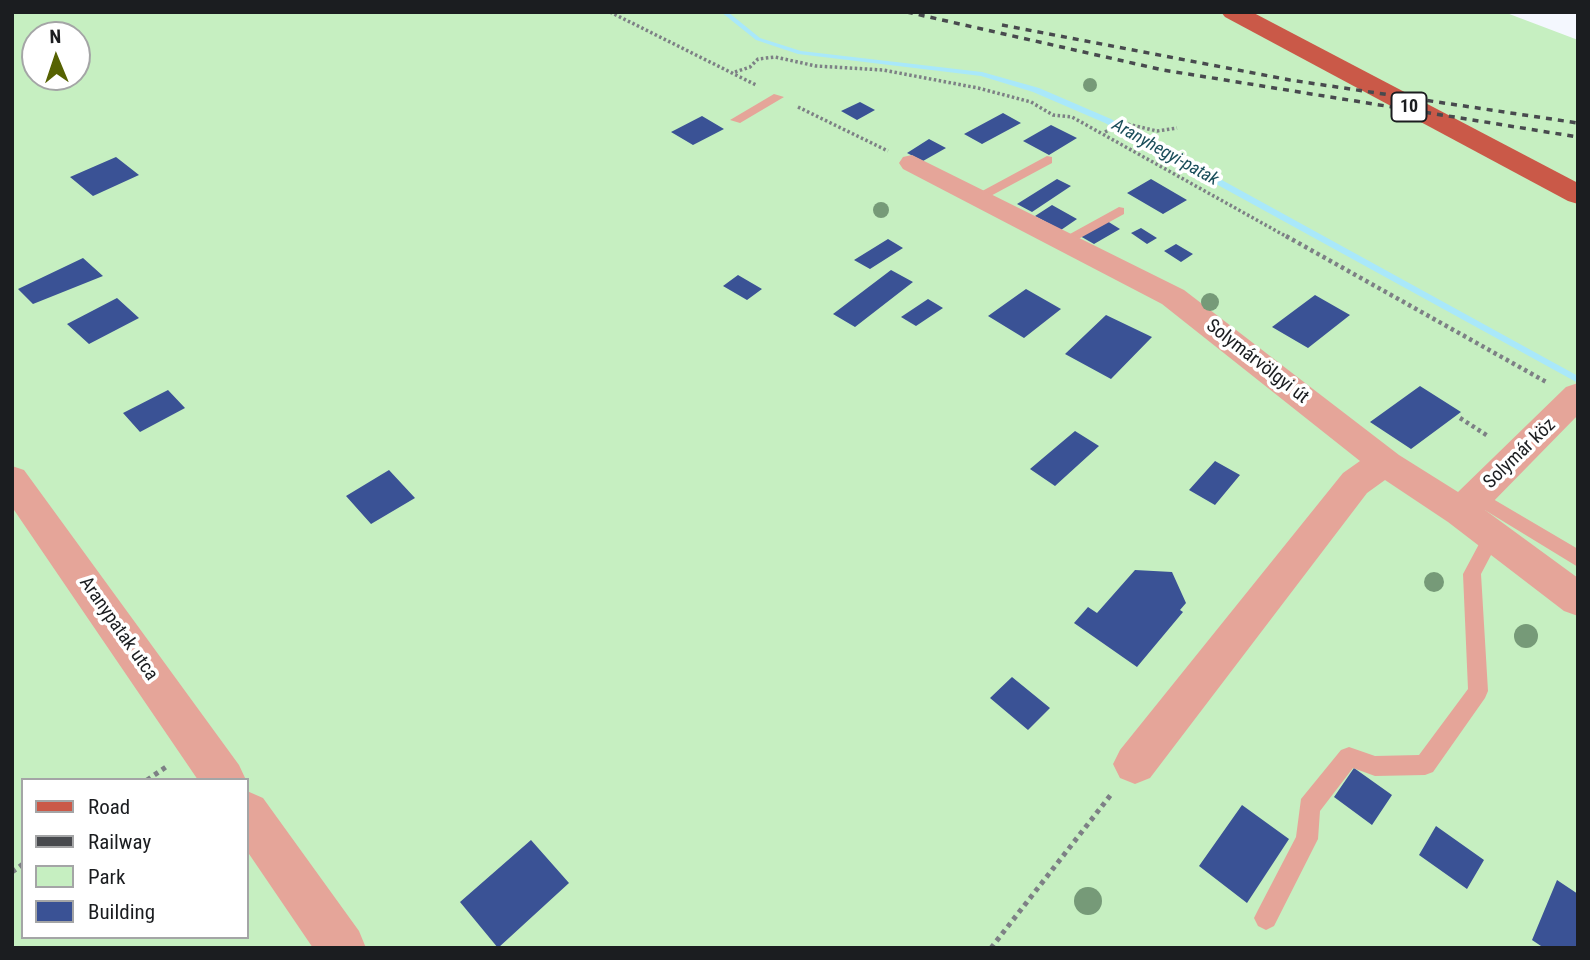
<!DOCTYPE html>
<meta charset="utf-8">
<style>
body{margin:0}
#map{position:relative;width:1590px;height:960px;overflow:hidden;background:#f4f7fe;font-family:"Roboto Condensed",sans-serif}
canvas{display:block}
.frame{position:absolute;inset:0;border:14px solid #1b1d20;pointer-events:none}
.legend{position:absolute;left:21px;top:778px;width:228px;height:161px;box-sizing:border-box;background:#fff;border:2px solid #a4a5a6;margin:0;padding:9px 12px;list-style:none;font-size:21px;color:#1b1d20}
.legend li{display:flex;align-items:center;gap:14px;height:35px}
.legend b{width:35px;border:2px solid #a4a5a6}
.north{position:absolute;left:21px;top:21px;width:70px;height:70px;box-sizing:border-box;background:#fff;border:2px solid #a4a5a6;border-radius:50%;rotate:358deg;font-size:19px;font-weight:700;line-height:28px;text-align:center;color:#1b1d20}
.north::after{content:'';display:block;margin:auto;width:24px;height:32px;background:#566202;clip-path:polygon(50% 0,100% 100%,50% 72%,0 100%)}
</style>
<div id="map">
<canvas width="1590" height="960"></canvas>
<div class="frame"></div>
<ul class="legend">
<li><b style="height:9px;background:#ca5948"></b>Road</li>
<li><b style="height:9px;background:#484a4e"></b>Railway</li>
<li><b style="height:19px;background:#c6efc1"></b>Park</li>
<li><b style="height:19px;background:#3a5295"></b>Building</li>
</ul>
<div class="north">N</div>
</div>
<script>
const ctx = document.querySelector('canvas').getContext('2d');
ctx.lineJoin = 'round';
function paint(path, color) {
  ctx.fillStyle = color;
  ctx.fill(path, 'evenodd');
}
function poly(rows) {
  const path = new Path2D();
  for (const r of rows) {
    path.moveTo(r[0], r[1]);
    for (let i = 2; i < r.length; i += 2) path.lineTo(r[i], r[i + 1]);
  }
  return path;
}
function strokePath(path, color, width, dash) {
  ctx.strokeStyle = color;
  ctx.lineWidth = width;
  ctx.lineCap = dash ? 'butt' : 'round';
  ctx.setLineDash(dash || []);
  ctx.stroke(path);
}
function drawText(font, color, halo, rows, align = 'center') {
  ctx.font = font + ' "Roboto Condensed",sans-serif';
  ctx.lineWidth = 7;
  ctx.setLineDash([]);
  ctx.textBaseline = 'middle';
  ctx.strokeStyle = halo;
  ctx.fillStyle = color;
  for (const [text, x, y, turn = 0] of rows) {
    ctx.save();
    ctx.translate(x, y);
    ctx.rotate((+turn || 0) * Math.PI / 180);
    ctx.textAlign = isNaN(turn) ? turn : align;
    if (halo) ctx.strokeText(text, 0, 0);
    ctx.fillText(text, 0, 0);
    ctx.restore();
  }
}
const green = poly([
 [12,12,1504,12,1578,40,1578,948,12,948],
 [35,35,77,35,77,77,35,77],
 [23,780,247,780,247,937,23,937]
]);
const stream = poly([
 [721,12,728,12,760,38,801,51,982,72,1039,88,1111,119,1578,376,1578,383,1105,123,1033,92,981,76,798,54,756,40,721,12]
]);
const building = poly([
 [860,102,875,110,857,120,841,111],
 [1003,113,1021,123,982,144,964,134],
 [702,116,724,129,693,145,671,132],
 [1051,125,1077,138,1049,155,1023,141],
 [929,139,946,148,923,161,907,153],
 [116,157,139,175,93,196,70,177],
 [1057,179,1071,186,1032,212,1017,204],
 [1151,179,1187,200,1163,214,1127,193],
 [1052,205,1077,219,1061,230,1035,216],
 [1107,221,1120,229,1094,244,1080,236],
 [1141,228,1157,238,1147,244,1131,233],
 [888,239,903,248,870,269,854,260],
 [1176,244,1193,254,1181,262,1164,251],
 [83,258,103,276,33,304,18,289],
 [891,270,913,282,855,327,833,314],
 [738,275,762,289,747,300,723,286],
 [1026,289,1061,309,1024,338,988,316],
 [1315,295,1350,315,1308,348,1272,327],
 [117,298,139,318,89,344,67,324],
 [928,299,943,308,916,326,901,317],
 [1106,315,1152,337,1111,379,1065,354],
 [1420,386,1461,412,1411,449,1370,422],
 [168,390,185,408,140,432,123,413],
 [1075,431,1099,446,1055,486,1030,469],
 [1215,461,1240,475,1215,505,1189,490],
 [389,470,415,498,371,524,346,496],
 [1135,570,1172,572,1186,603,1180,610,1183,612,1137,667,1074,623,1088,607,1097,613],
 [1012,677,1050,708,1028,730,990,698],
 [1354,768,1392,795,1372,825,1334,797],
 [1242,805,1289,839,1247,903,1199,866],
 [1436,826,1484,860,1467,889,1419,855],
 [531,840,569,883,498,948,460,902],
 [1557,880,1578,894,1578,948,1544,948,1532,940]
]);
const pathFar2 = poly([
 [610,12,756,85],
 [735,72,750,67,758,59,775,57,816,66,883,70,978,88,1031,102,1053,115,1072,117,1289,238],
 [798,107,888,151],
 [1105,132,1123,123,1157,131,1177,128]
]);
const pathFar1 = poly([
 [1286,236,1548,383],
 [1460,418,1488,436]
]);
const path = poly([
 [147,780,166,767],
 [12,872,23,864],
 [991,948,1113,792]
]);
const service = poly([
 [774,94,784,97,740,123,730,120,774,94],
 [1047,156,1052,157,1052,163,985,199,980,200,973,196,1047,156],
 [1119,207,1124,208,1124,214,1071,243,1061,243,1059,240,1119,207],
 [1476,489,1578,549,1578,567,1470,501,1467,496,1470,491,1476,489],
 [1492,529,1498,531,1501,536,1481,574,1488,691,1485,698,1433,772,1425,775,1375,776,1353,768,1320,811,1318,839,1274,926,1266,930,1258,926,1254,918,1258,910,1296,837,1301,799,1341,750,1349,747,1375,756,1419,755,1468,689,1463,574,1486,531,1492,529]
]);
const minor = poly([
 [912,155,1184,290,1399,455,1458,492,1566,387,1578,383,1578,415,1485,510,1578,578,1578,616,1564,611,1448,522,1385,480,1367,493,1150,778,1135,784,1120,778,1113,764,1120,750,1343,473,1360,461,1162,304,903,169,899,163,903,157,912,155],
 [12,466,24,470,239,765,246,780,198,780,12,507,12,466],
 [247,791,263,798,359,931,366,948,313,948,247,851,247,791]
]);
const primary = poly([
 [1221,12,1252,12,1578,183,1578,204,1568,201,1225,17,1221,12]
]);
const rail = poly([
 [907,12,1163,70,1578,137],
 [1002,25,1290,80,1578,123]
]);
const trees = [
 [1090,85,7],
 [881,210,8],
 [1210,302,9],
 [1434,582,10],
 [1526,636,12],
 [1088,901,14]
];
const shields = [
 [1409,107,35]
];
const shieldNames = [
 ["10",1409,107]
];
const farWaternames = [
 ["Aranyhegyi-patak",1165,153,29]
];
const streetNames = [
 ["Solymárvölgyi út",1257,362,38],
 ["Solymár köz",1520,454,-44],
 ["Aranypatak utca",118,629,55]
];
paint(green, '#c6efc1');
paint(stream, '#a9e8fa');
paint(building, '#3a5295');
strokePath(pathFar2, '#7d8085', 3.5, [2.5, 2.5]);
strokePath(pathFar1, '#7d8085', 4.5, [3.5, 3.5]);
strokePath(path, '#7d8085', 5, [4.5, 4.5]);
paint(service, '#e5a599');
paint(minor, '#e5a599');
paint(primary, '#ca5948');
strokePath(rail, '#484a4e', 3.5, [6, 6]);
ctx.fillStyle = '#769a78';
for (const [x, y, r] of trees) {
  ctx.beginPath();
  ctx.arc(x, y, r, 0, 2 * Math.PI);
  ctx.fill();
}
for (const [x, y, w] of shields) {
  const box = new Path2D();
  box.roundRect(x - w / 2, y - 14.5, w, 29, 5);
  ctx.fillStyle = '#fff';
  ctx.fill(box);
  strokePath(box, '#1b1d20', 2);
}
drawText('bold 18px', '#1b1d20', null, shieldNames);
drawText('italic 18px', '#1b4e5b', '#fff', farWaternames);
drawText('19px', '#1b1d20', '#fff', streetNames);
</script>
